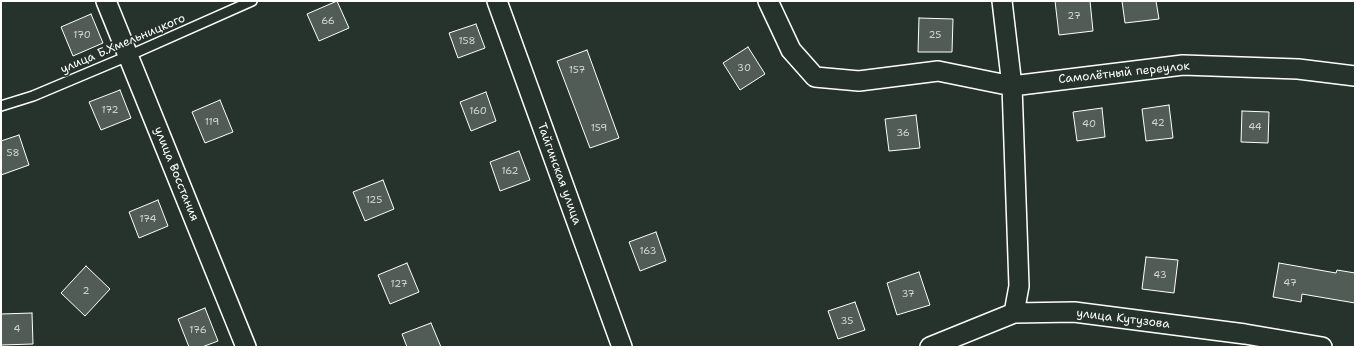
<!DOCTYPE html>
<meta charset="utf-8">
<style>
body{margin:0}
#map{position:relative;width:1356px;height:348px;overflow:hidden;background:#26332d;font-family:"Shantell Sans",sans-serif}
canvas{display:block}
.frame{position:absolute;inset:0;border:2px solid #fff;pointer-events:none}
</style>
<div id="map">
<canvas width="1356" height="348"></canvas>
<div class="frame"></div>
</div>
<script>
const ctx = document.querySelector('canvas').getContext('2d');
ctx.lineJoin = 'round';
function paint(path, color) {
  ctx.fillStyle = color;
  ctx.fill(path, 'evenodd');
}
function poly(rows) {
  const path = new Path2D();
  for (const r of rows) {
    path.moveTo(r[0], r[1]);
    for (let i = 2; i < r.length; i += 2) path.lineTo(r[i], r[i + 1]);
  }
  return path;
}
function strokePath(path, color, width, dash) {
  ctx.strokeStyle = color;
  ctx.lineWidth = width;
  ctx.lineCap = dash ? 'butt' : 'round';
  ctx.setLineDash(dash || []);
  ctx.stroke(path);
}
function drawText(font, color, halo, rows, align = 'center') {
  ctx.font = font + ' "Shantell Sans",sans-serif';
  ctx.lineWidth = 3.5;
  ctx.setLineDash([]);
  ctx.textBaseline = 'middle';
  ctx.strokeStyle = halo;
  ctx.fillStyle = color;
  for (const [text, x, y, turn = 0] of rows) {
    ctx.save();
    ctx.translate(x, y);
    ctx.rotate((+turn || 0) * Math.PI / 180);
    ctx.textAlign = isNaN(turn) ? turn : align;
    if (halo) ctx.strokeText(text, 0, 0);
    ctx.fillText(text, 0, 0);
    ctx.restore();
  }
}
const building = poly([
 [337,1,349,28,319,41,307,14,337,1],
 [1055,1,1090,1,1093,31,1059,35,1055,1],
 [1122,1,1156,1,1159,19,1125,23,1122,1],
 [91,14,103,43,73,56,61,27,91,14],
 [919,18,953,19,952,52,918,52,919,18],
 [476,24,485,48,458,58,449,33,476,24],
 [748,47,765,74,740,90,723,63,748,47],
 [587,50,619,138,590,148,557,61,587,50],
 [120,90,131,118,101,130,89,102,120,90],
 [486,92,496,121,471,131,460,102,486,92],
 [220,100,233,132,205,143,192,112,220,100],
 [1169,105,1173,138,1146,141,1142,109,1169,105],
 [1102,108,1105,137,1077,141,1073,112,1102,108],
 [1242,111,1269,112,1268,143,1241,142,1242,111],
 [916,115,920,148,889,151,885,119,916,115],
 [19,135,29,165,1,175,1,141,19,135],
 [519,151,530,180,500,191,490,162,519,151],
 [383,180,394,209,365,221,353,192,383,180],
 [158,200,168,226,139,238,129,212,158,200],
 [656,232,666,261,640,271,629,242,656,232],
 [1146,257,1178,260,1174,293,1142,289,1146,257],
 [407,263,419,292,390,304,378,275,407,263],
 [1279,263,1336,273,1337,270,1355,273,1355,303,1302,294,1301,302,1273,297,1279,263],
 [86,266,110,289,85,316,61,293,86,266],
 [919,272,930,305,897,315,887,283,919,272],
 [855,302,865,330,838,339,828,311,855,302],
 [205,308,218,341,202,347,189,347,178,319,205,308],
 [32,313,33,344,1,345,1,314,32,313],
 [431,323,441,347,407,347,402,334,431,323]
]);
const service = poly([
 [1,106,33,96,128,56,252,1]
]);
const minor = poly([
 [106,1,246,347],
 [497,1,622,347],
 [768,1,791,50,815,77,859,81,938,71,1012,86,1183,65,1298,69,1355,76],
 [1002,1,1012,86,1019,286,1014,313],
 [930,347,1014,313,1074,312,1245,334,1322,347]
]);
const numberNames = [
 ["27",1074,16],
 ["66",328,21],
 ["170",82,35],
 ["25",935,35],
 ["158",467,41],
 ["30",744,68],
 ["157",577,70],
 ["172",110,110],
 ["160",478,111],
 ["119",212,122],
 ["42",1158,123],
 ["40",1089,124],
 ["44",1255,127],
 ["159",599,128],
 ["36",903,133],
 ["58",13,153],
 ["162",510,171],
 ["125",374,200],
 ["174",148,219],
 ["163",648,251],
 ["43",1160,275],
 ["47",1290,283],
 ["127",399,284],
 ["2",86,291],
 ["37",908,294],
 ["35",847,321],
 ["4",17,329],
 ["176",198,330]
];
const streetNames = [
 ["улица Б.Хмельницкого",123,44,-23],
 ["Самолётный переулок",1124,73,-6],
 ["улица Восстания",176,174,68],
 ["Тайгинская улица",559,174,70],
 ["улица Кутузова",1123,319,7]
];
paint(building, '#515c57');
strokePath(building, '#fff', 1);
strokePath(service, '#fff', 12);
strokePath(minor, '#fff', 22);
strokePath(service, '#26332d', 9);
strokePath(minor, '#26332d', 19);
drawText('10px', '#d4d6d5', null, numberNames);
drawText('12px', '#fff', '#26332d', streetNames);
</script>
